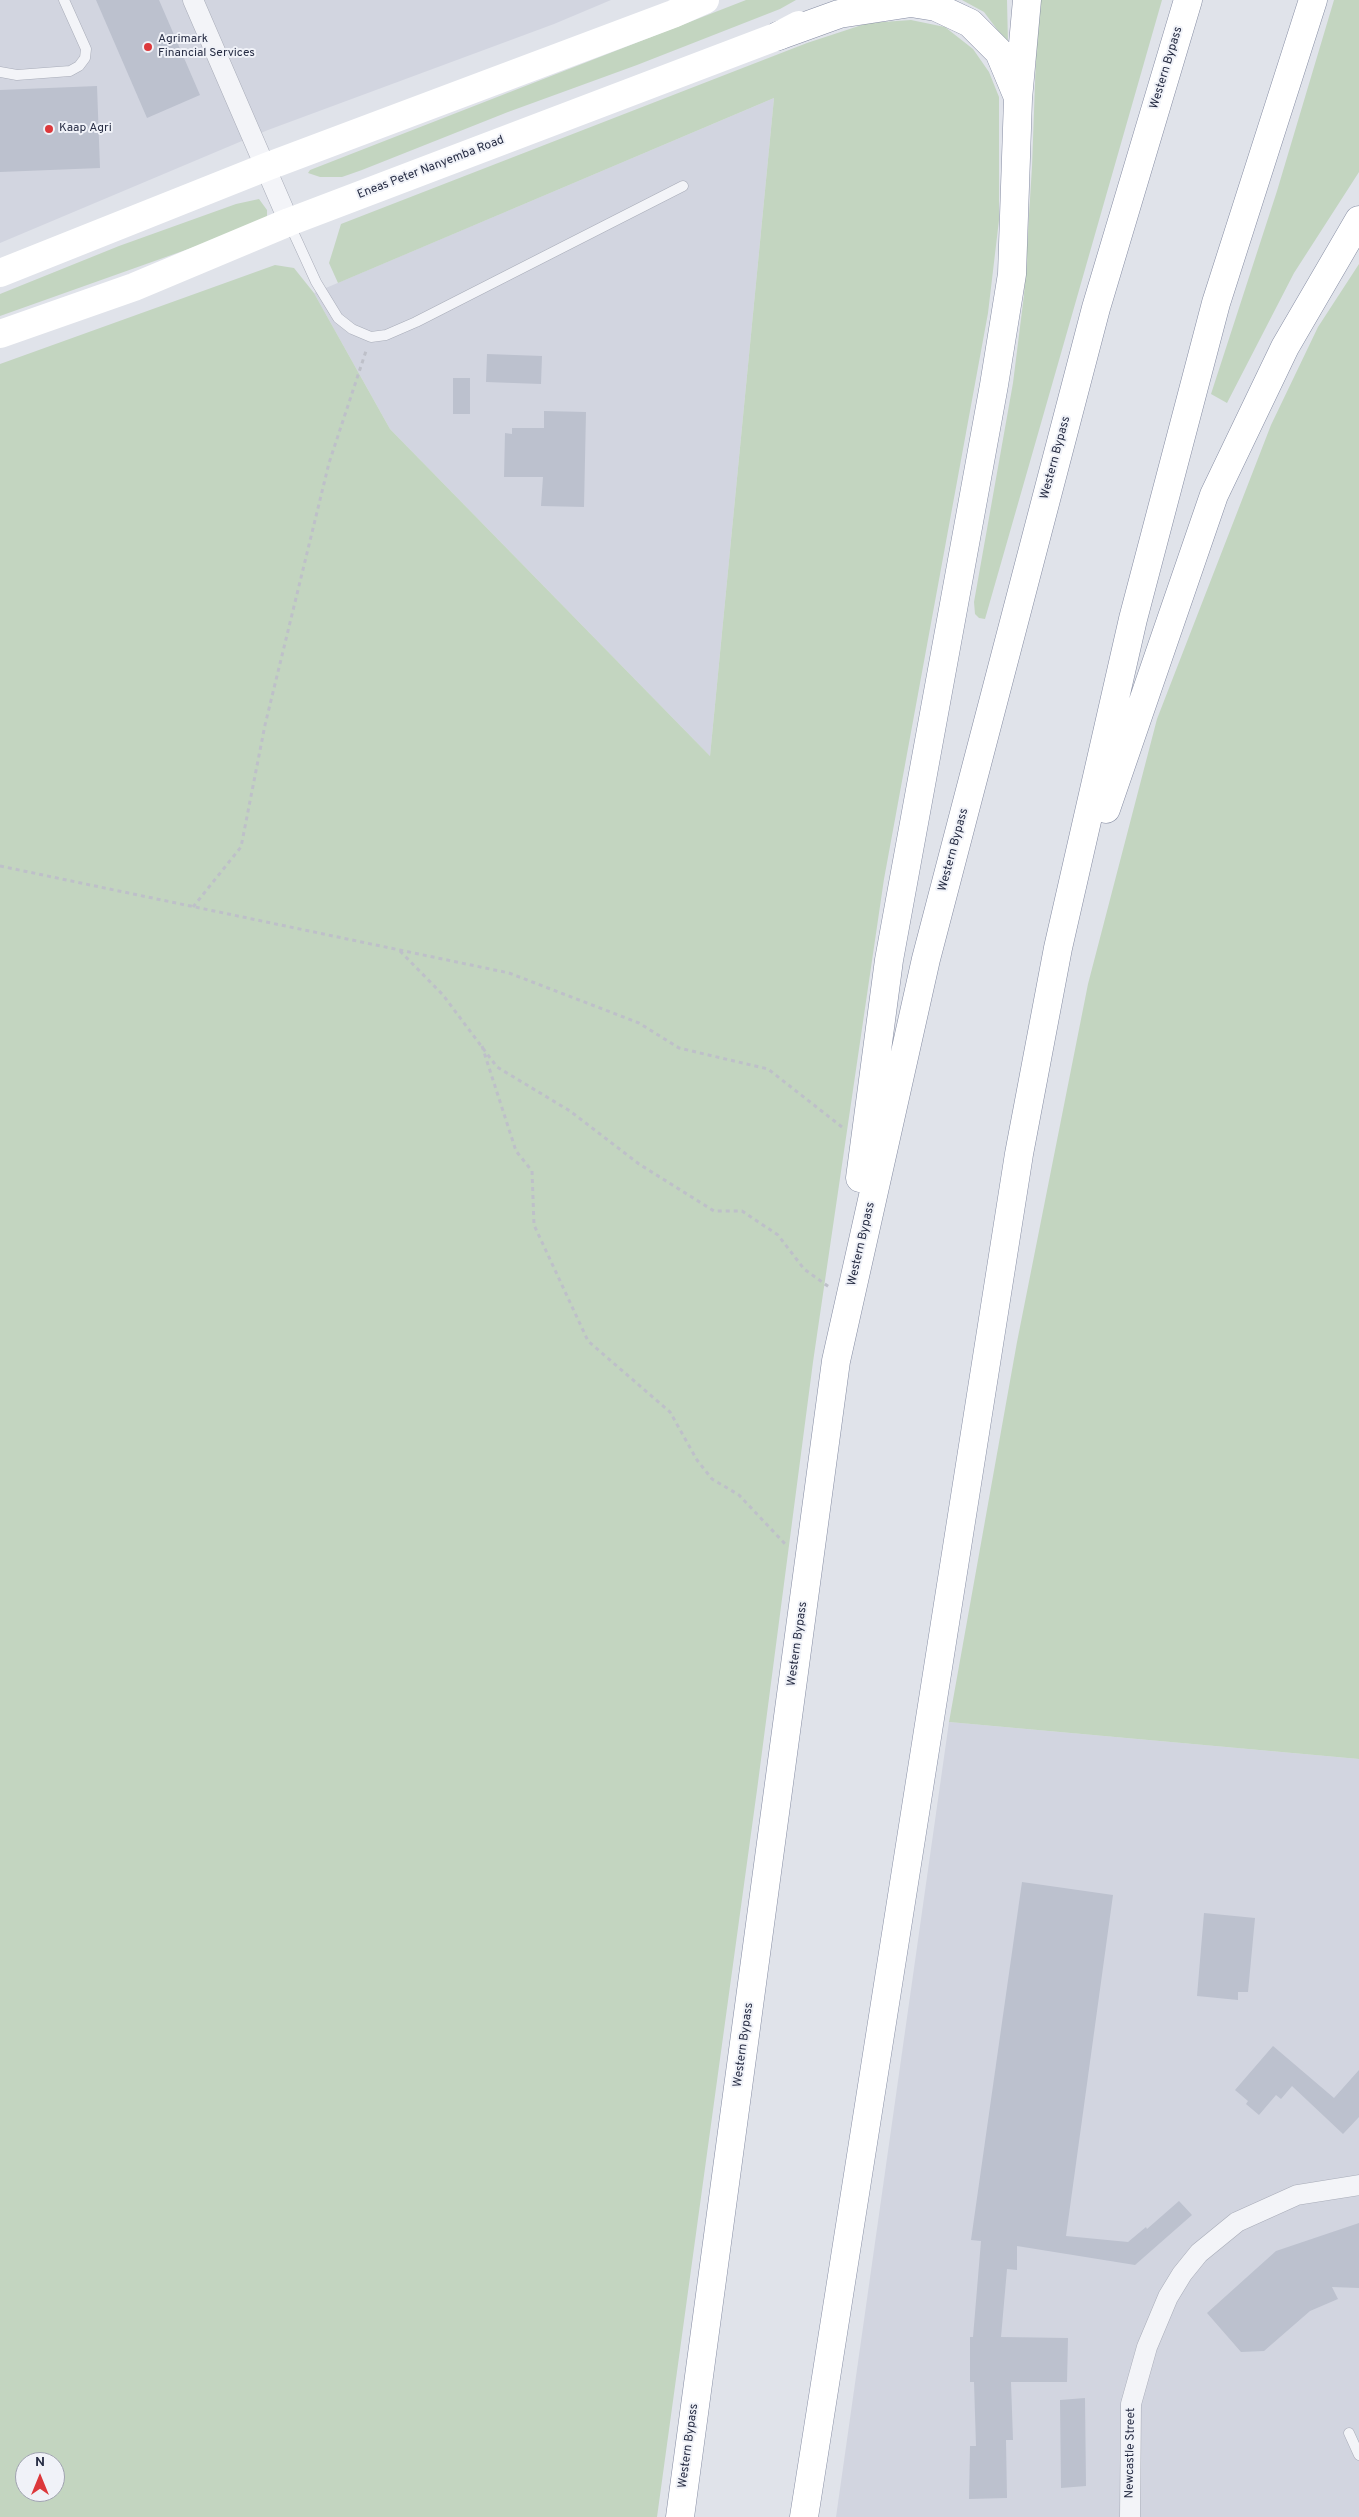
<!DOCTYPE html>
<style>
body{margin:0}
#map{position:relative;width:1359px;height:2517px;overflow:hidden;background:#e0e3ea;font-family:Overpass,sans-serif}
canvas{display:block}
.north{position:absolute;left:15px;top:2452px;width:50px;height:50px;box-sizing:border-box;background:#f0f2f8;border:1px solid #a0a3b0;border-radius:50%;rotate:0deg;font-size:14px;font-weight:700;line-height:20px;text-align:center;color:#272d44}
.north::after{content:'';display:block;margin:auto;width:18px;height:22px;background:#dc383b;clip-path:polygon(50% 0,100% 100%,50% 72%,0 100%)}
</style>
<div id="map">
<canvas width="1359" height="2517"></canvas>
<div class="north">N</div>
</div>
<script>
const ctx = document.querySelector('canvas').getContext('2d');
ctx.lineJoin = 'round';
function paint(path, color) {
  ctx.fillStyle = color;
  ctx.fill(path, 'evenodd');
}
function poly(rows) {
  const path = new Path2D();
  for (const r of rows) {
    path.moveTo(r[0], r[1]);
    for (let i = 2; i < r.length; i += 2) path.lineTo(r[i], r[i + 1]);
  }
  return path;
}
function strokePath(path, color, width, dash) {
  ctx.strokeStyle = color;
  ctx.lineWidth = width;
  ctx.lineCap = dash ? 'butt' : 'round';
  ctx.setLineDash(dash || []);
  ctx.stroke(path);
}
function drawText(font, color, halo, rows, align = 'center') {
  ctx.font = font + ' Overpass,sans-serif';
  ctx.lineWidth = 4;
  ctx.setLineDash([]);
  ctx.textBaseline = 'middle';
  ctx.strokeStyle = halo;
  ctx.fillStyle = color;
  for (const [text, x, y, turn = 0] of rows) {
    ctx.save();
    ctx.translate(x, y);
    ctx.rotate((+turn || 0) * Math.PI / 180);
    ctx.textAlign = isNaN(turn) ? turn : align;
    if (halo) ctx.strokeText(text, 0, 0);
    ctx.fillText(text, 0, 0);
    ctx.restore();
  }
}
const built = poly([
 [0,0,611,0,554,24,268,130,0,243],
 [774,98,710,756,390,429,314,293],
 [949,1722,1359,1759,1359,2517,836,2517]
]);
const green = poly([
 [746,0,796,0,780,9,637,65,508,112,362,170,342,177,320,177,308,173,310,170],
 [962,0,1007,0,1008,44,984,12],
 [1038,0,1162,0,985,619,979,618,975,614,974,602,1013,383,1024,295,1032,167],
 [1334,0,1359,0,1359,172,1294,273,1227,403,1211,394,1277,191],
 [911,20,945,27,973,49,989,72,999,97,999,220,988,313,884,879,813,1362,757,1790,657,2517,0,2517,0,364,275,265,294,268,314,293,390,429,710,756,774,98,338,283,329,263,334,247,341,224,807,43,868,23],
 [25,2462,55,2462,55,2492,25,2492],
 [259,199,267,210,267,217,253,226,0,316,0,294,119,246,236,204],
 [1359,264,1359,1759,949,1722,1017,1342,1088,984,1157,719,1271,425,1318,327]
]);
const building = poly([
 [96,0,159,0,200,95,147,118],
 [97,86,100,168,0,172,0,90],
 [487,354,542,356,541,384,486,382],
 [453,378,470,378,470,414,453,414],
 [544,411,586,412,584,507,541,506,543,477,504,477,505,433,512,434,512,428,544,428],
 [1022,1882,1113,1895,1066,2236,1128,2242,1146,2227,1147,2229,1179,2201,1192,2215,1135,2265,1017,2246,1017,2270,1007,2269,1001,2337,1068,2338,1067,2382,1011,2382,1013,2440,1006,2440,1007,2498,969,2499,970,2446,976,2446,974,2382,970,2382,970,2337,973,2337,981,2241,971,2240],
 [1204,1913,1255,1918,1248,1992,1238,1992,1238,2000,1197,1996],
 [1273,2046,1334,2098,1359,2070,1359,2117,1343,2134,1292,2086,1281,2099,1276,2095,1259,2115,1246,2104,1248,2101,1235,2090],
 [1359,2223,1359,2288,1332,2287,1338,2299,1310,2311,1264,2351,1241,2352,1207,2313,1276,2251],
 [1085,2398,1086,2486,1061,2488,1060,2400]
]);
const path = poly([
 [0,866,509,973,639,1023,679,1048,768,1069,842,1127],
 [193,907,241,847,265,725,329,463,366,351],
 [400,951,443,995,497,1067,570,1111,639,1164,714,1211,742,1211,778,1235,804,1269,829,1287],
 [482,1046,516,1151,532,1171,534,1225,588,1341,670,1412,697,1460,712,1479,739,1495,787,1546]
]);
const service = poly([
 [0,72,17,75,70,71,79,66,85,58,86,49,64,0],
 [289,223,316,282,338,318,352,329,371,337,386,335,416,322,683,186],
 [1349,2433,1359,2455]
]);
const minor = poly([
 [193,0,289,222],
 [1130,2517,1131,2404,1147,2347,1168,2297,1182,2274,1199,2253,1237,2222,1297,2195,1359,2185]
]);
const secondary = poly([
 [0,273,266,167,673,14,705,0],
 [0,334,134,287,289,222,778,36,799,25]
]);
const motorway = poly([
 [778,36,839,14,911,3,936,7,970,23,999,52,1017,95],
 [1106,809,1214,495,1285,347,1359,220],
 [860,1178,889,960,994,385,1012,274,1018,99,1027,0],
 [680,2517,836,1361,926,959,1096,308,1188,0],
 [804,2517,1019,1154,1058,948,1133,619,1216,303,1313,0]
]);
const markers = [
 [148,47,5,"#dc383b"],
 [49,129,5,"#dc383b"]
];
const poiNames = [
 ["Agrimark",158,40],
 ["Financial Services",158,54],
 ["Kaap Agri",59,129]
];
const streetNames = [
 ["Western Bypass",1167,68,-73],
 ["Eneas Peter Nanyemba Road",431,168,-21],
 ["Western Bypass",1056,458,-75],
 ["Western Bypass",954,850,-75],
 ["Western Bypass",862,1244,-77],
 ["Western Bypass",798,1644,-82],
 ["Western Bypass",744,2045,-82],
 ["Western Bypass",689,2446,-82],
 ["Newcastle Street",1131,2453,-89]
];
paint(built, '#d2d5e0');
paint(green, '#c3d5c0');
paint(building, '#bcc1ce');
strokePath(service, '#a8acb8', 11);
strokePath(minor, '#a8acb8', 21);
strokePath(motorway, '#868da3', 29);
strokePath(path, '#bec0c9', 3, [4, 4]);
strokePath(service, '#f3f4f8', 10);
strokePath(minor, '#f3f4f8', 20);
strokePath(secondary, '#fff', 28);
strokePath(motorway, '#fff', 28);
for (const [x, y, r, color] of markers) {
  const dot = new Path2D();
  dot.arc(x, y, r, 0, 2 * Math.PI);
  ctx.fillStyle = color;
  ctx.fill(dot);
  strokePath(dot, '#f0f2f8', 2);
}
drawText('12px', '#272d44', '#f0f2f8', poiNames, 'left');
drawText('12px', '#272d44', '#f0f2f8', streetNames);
</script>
